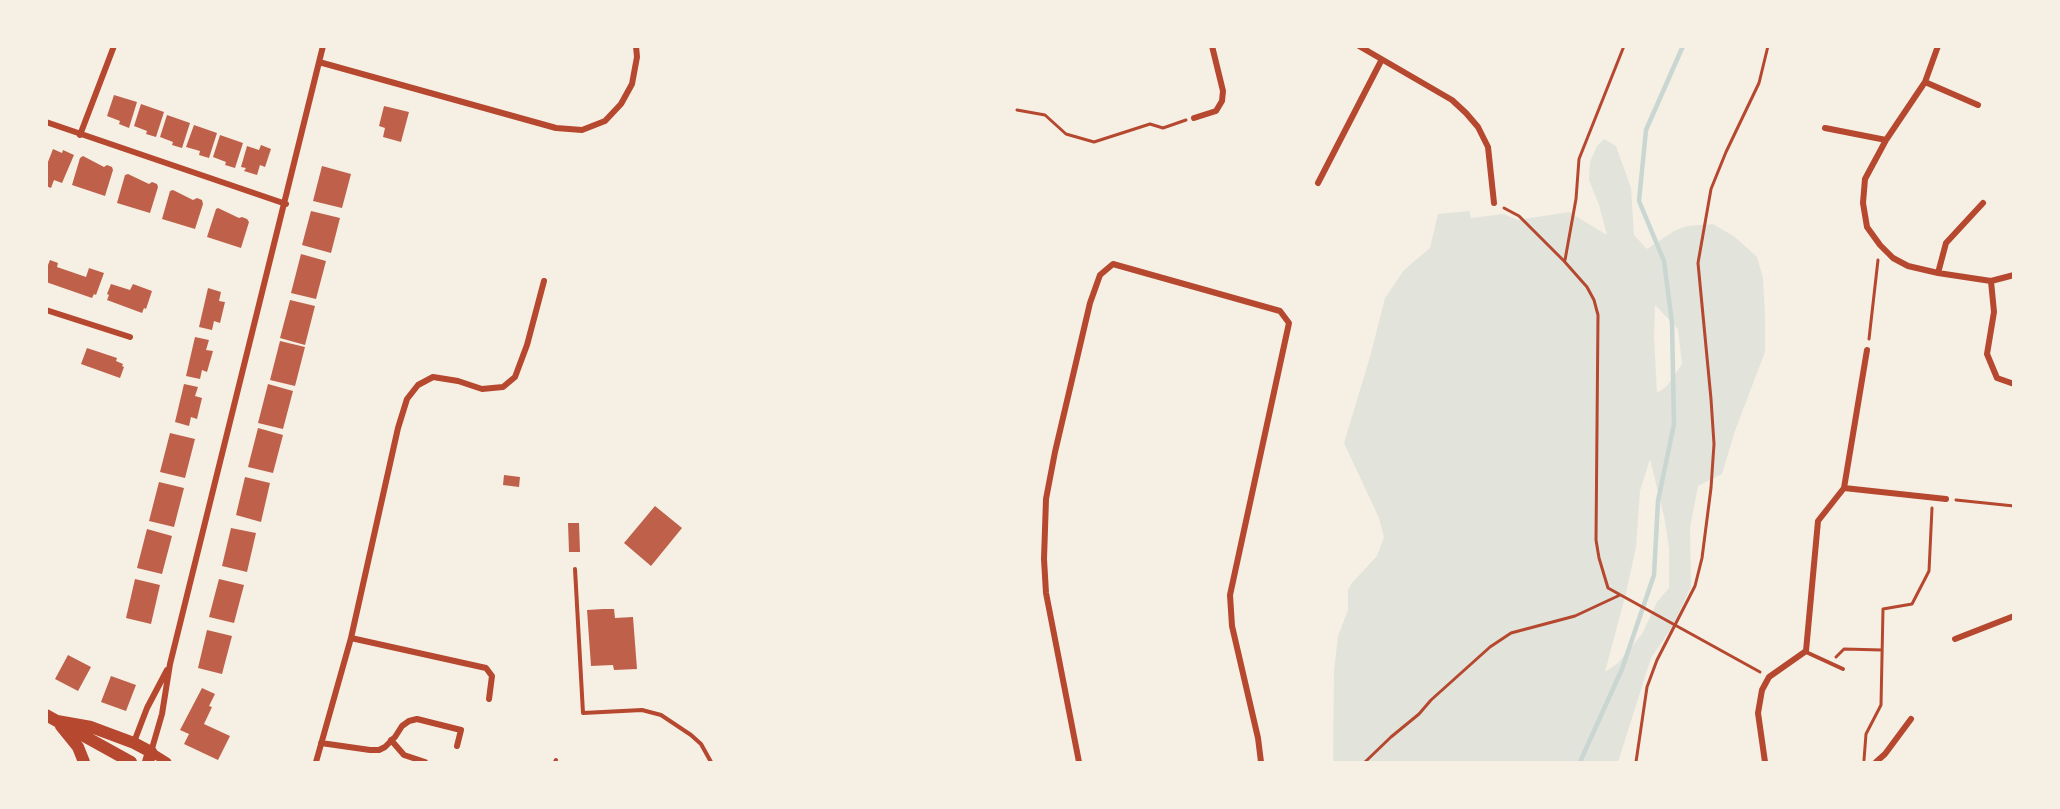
<!DOCTYPE html>
<style>
body{margin:0}
#map{position:relative;width:2060px;height:809px;overflow:hidden;background:#f6efe4;font-family:"Fira Sans",sans-serif}
canvas{display:block}
.frame{position:absolute;inset:0;border:48px solid #f6efe4;pointer-events:none}
</style>
<div id="map">
<canvas width="2060" height="809"></canvas>
<div class="frame"></div>
</div>
<script>
const ctx = document.querySelector('canvas').getContext('2d');
ctx.lineJoin = 'round';
function paint(path, color) {
  ctx.fillStyle = color;
  ctx.fill(path, 'evenodd');
}
function poly(rows) {
  const path = new Path2D();
  for (const r of rows) {
    path.moveTo(r[0], r[1]);
    for (let i = 2; i < r.length; i += 2) path.lineTo(r[i], r[i + 1]);
  }
  return path;
}
function strokePath(path, color, width, dash) {
  ctx.strokeStyle = color;
  ctx.lineWidth = width;
  ctx.lineCap = dash ? 'butt' : 'round';
  ctx.setLineDash(dash || []);
  ctx.stroke(path);
}
const green = poly([
 [1604,139,1616,146,1631,188,1634,235,1647,249,1674,231,1687,226,1713,224,1735,237,1757,257,1763,278,1765,315,1765,352,1735,431,1722,474,1698,486,1690,528,1691,586,1674,624,1651,658,1618,762,1333,762,1334,671,1338,636,1348,610,1348,590,1351,584,1377,556,1384,537,1379,518,1344,443,1370,357,1385,298,1404,270,1430,248,1438,214,1469,211,1471,218,1504,214,1517,220,1569,212,1607,235,1599,205,1589,180,1590,162,1597,146],
 [1655,305,1678,329,1682,364,1667,386,1657,393,1654,336],
 [1650,459,1664,516,1669,548,1669,588,1657,602,1642,634,1618,663,1605,672,1626,593,1636,547,1640,491]
]);
const stream = poly([
 [1580,762,1622,669,1654,575,1658,501,1674,424,1672,323,1664,261,1639,201,1646,130,1683,46]
]);
const building = poly([
 [114,95,137,102,129,128,119,124,120,121,107,116],
 [141,104,164,112,156,137,146,134,147,131,134,126],
 [384,106,409,112,401,142,383,137,385,128,379,126],
 [167,115,190,123,182,148,172,145,173,142,160,137],
 [194,125,217,133,209,158,199,155,200,151,186,147],
 [220,135,243,143,235,168,225,165,226,162,213,157],
 [261,145,271,149,265,167,260,165,257,175,244,171,246,168,241,167,247,146,259,150],
 [53,149,62,153,63,150,74,155,62,183,54,180,51,188,46,186,46,167],
 [83,156,104,167,107,165,112,167,113,170,105,196,72,185,80,158],
 [322,166,351,174,342,208,313,201],
 [128,174,149,184,152,182,157,184,158,187,150,213,117,203,125,175],
 [173,190,193,200,197,198,202,200,203,204,195,229,162,219,170,191],
 [218,208,239,218,242,217,247,219,249,222,241,248,207,237,216,209],
 [311,211,340,218,331,253,302,245],
 [301,254,326,261,316,299,291,293],
 [50,260,58,263,57,267,86,277,89,268,104,273,96,295,94,294,92,298,46,282,46,270],
 [111,284,130,290,133,284,152,291,146,309,144,308,142,313,107,300,109,295,107,294],
 [208,288,221,292,219,301,225,302,220,323,214,321,212,330,199,327],
 [290,300,315,306,305,345,280,338],
 [195,337,209,340,206,350,213,351,207,372,202,370,200,379,186,376],
 [280,341,305,347,295,386,270,380],
 [87,348,117,358,116,361,123,364,122,366,124,367,120,378,81,364],
 [184,384,198,387,195,396,202,398,197,419,191,417,189,426,175,422],
 [268,384,293,391,283,429,258,423],
 [258,428,283,435,273,473,248,467],
 [170,433,195,439,185,478,160,472],
 [504,475,520,477,519,487,503,485],
 [245,477,270,483,261,522,236,515],
 [159,482,184,488,174,527,149,521],
 [655,506,682,528,651,566,624,543],
 [568,523,579,523,580,552,569,552],
 [231,528,256,533,247,572,222,566],
 [147,529,172,536,162,574,137,568],
 [135,579,160,585,151,624,126,618],
 [219,579,244,585,234,623,209,617],
 [603,609,614,609,615,618,633,617,637,669,614,670,613,665,591,666,587,610],
 [207,630,232,636,222,674,198,668],
 [68,655,91,667,78,691,55,679],
 [111,676,136,685,126,711,101,702],
 [202,688,215,694,209,706,212,707,204,724,230,736,218,760,184,744,189,734,180,730]
]);
const path = poly([
 [1017,110,1045,115,1066,134,1094,142,1150,124,1163,128,1186,120],
 [1504,208,1519,216,1564,261,1587,287,1594,300,1598,315,1596,540,1599,558,1608,588,1760,672],
 [1565,260,1576,199,1579,159,1624,46],
 [1869,339,1878,260],
 [1956,500,2014,506],
 [1836,657,1844,649,1882,650],
 [1864,760,1866,734,1881,705,1883,609,1912,604,1929,571,1932,508],
 [1365,762,1391,737,1419,714,1431,700,1490,647,1511,633,1575,616,1620,595],
 [1636,762,1647,687,1657,660,1695,586,1702,558,1711,488,1714,444,1711,399,1698,263,1711,189,1726,152,1759,83,1768,46]
]);
const service = poly([
 [575,569,583,713,642,710,661,715,691,735,701,744,711,762],
 [1806,652,1843,669],
 [555,762,556,760]
]);
const minor = poly([
 [1359,46,1452,100,1466,113,1478,127,1488,147,1494,203],
 [1938,46,1925,82,1886,140,1865,179,1863,203,1867,227,1880,245,1893,258,1908,266,1938,273,1991,281,2014,275],
 [319,62,556,128,582,130,605,121,621,104,632,84,637,57,636,46],
 [1925,82,1978,105],
 [1194,118,1216,111,1222,101,1223,91,1212,46],
 [46,122,286,204],
 [1825,128,1886,140],
 [80,135,114,46],
 [1318,183,1381,61],
 [1938,273,1946,243,1983,203],
 [1991,281,1994,312,1987,354,1997,378,2014,384],
 [46,310,130,337],
 [1844,488,1867,350],
 [351,638,486,668,492,676,489,699],
 [1955,639,2014,616],
 [391,740,404,755,425,762],
 [134,742,147,708,167,670],
 [321,743,370,750,379,750,385,747,395,737,402,726,409,721,417,719,461,730,457,746],
 [151,752,162,714,170,664,323,46],
 [316,762,351,638,398,428,407,399,418,385,433,377,458,381,482,389,503,387,515,377,527,345,544,281],
 [1079,762,1046,593,1044,559,1046,499,1055,452,1090,303,1100,275,1113,264,1280,311,1289,323,1230,595,1232,626,1258,738,1261,762],
 [1765,762,1758,713,1762,690,1769,677,1806,651,1818,521,1844,488,1946,499],
 [1876,762,1885,754,1911,719]
]);
const tertiary = poly([
 [151,752,167,762]
]);
const primary = poly([
 [46,715,131,762],
 [57,721,91,727,134,743,151,752,148,762],
 [61,726,78,747,84,762]
]);
paint(green, '#e2e4dc');
strokePath(stream, '#c9d6d2', 4.5);
paint(building, '#bf614a');
strokePath(path, '#b5482f', 3);
strokePath(service, '#b5482f', 4);
strokePath(minor, '#b5482f', 6);
strokePath(tertiary, '#b5482f', 9);
strokePath(primary, '#b5482f', 12);
</script>
